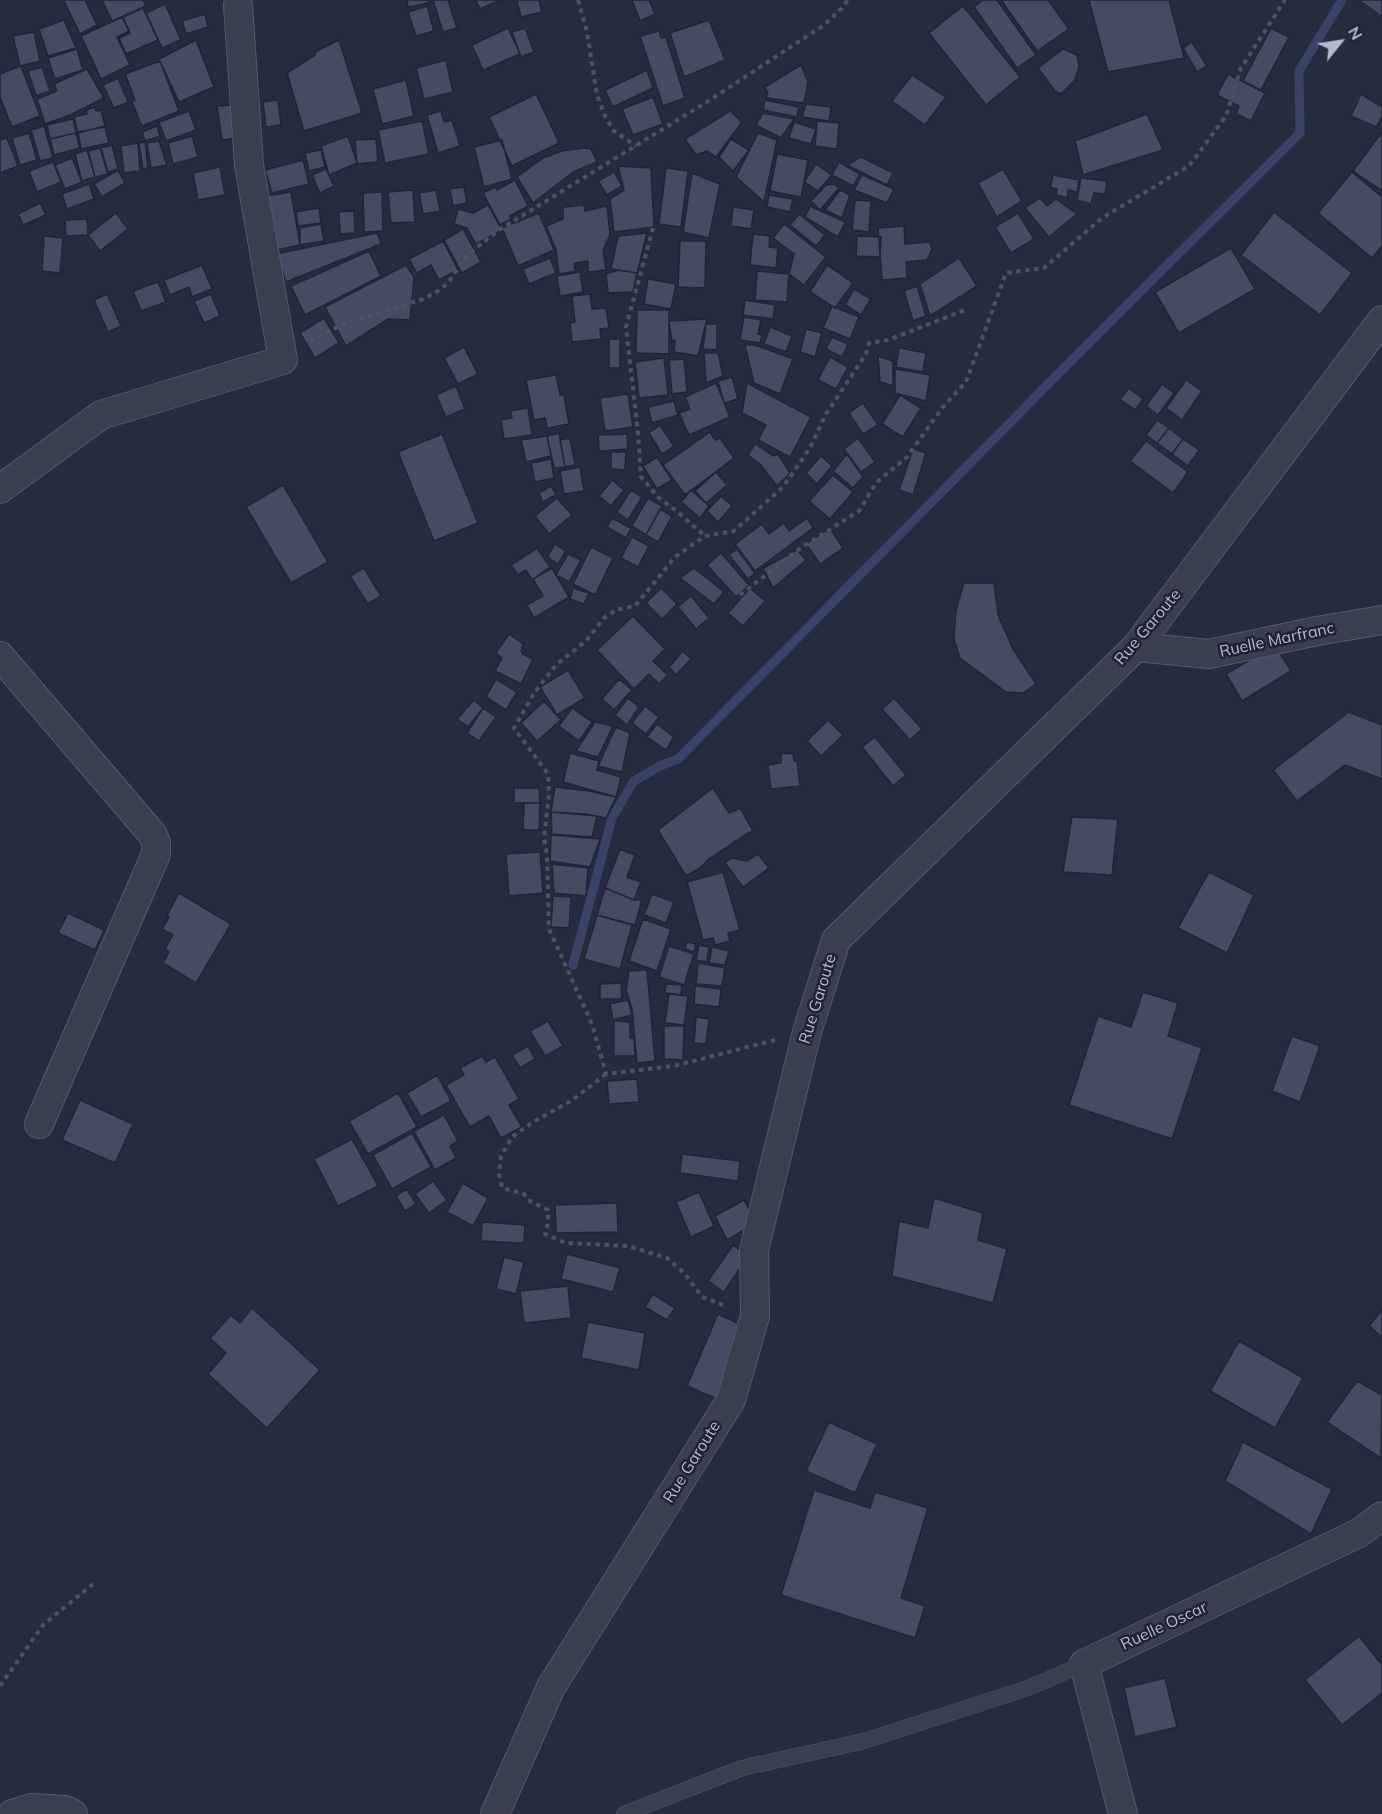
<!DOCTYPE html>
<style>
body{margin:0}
#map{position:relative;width:1382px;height:1814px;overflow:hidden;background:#262c40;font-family:Mulish,sans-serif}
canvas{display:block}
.north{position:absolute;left:1310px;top:12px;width:60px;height:60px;-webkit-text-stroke:4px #1f2335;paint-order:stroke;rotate:60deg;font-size:16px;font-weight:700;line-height:24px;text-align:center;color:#b6baca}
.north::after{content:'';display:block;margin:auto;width:21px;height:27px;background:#b6baca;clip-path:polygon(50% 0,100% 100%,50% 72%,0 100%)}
</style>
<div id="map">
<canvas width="1382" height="1814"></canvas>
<div class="north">N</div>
</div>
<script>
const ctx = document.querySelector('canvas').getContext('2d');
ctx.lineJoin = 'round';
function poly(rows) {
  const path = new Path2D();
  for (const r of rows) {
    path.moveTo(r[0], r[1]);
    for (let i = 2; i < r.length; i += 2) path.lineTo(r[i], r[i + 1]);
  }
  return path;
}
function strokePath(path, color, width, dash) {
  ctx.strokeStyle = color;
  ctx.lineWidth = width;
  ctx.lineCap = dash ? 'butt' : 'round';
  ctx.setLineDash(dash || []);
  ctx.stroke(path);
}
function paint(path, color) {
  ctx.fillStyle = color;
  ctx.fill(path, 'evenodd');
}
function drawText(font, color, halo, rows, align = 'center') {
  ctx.font = font + ' Mulish,sans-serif';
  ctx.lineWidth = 5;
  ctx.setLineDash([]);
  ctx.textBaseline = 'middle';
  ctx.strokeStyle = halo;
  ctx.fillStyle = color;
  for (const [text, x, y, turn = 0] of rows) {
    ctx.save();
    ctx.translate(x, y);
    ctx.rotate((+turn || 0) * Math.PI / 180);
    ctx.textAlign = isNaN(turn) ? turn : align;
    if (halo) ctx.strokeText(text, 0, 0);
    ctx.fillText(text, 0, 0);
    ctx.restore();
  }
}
const stream = poly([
 [573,965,612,818,634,781,660,766,678,759,1070,362,1300,133,1299,71,1342,0]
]);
const building = poly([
 [67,0,85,0,97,25,80,34,64,1,67,0],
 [102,0,143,0,146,6,112,21,102,0],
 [407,0,428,0,429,3,408,7,407,0],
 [433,0,448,0,457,28,443,32,433,0],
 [476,0,500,0,480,9,476,0],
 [517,0,539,0,542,12,521,17,517,0],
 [632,0,649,0,655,14,640,21,632,0],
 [983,0,997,0,1036,55,1017,68,974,7,983,0],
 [1001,0,1048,0,1069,29,1037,51,1001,0],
 [1089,0,1169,0,1184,58,1108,72,1089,0],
 [1359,0,1382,0,1382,17,1359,0],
 [165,4,181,40,162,48,146,13,165,4],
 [427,6,434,31,416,36,408,12,427,6],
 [963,6,1020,77,986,105,929,33,963,6],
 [143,8,158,40,126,54,119,38,130,33,123,17,143,8],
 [205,14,208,27,186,34,182,21,205,14],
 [122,17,129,31,117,37,130,65,101,79,81,36,122,17],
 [64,20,76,48,48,56,39,29,64,20],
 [709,20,725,60,684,77,670,33,709,20],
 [508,28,520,54,483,70,472,45,508,28],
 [525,28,534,52,521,57,512,32,525,28],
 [1271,28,1289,37,1261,90,1243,81,1271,28],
 [659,31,661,38,666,37,685,98,663,106,640,36,659,31],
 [34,32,40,61,20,66,13,36,34,32],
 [196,40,214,87,179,102,159,59,196,40],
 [339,40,362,113,304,131,287,73,315,55,315,52,339,40],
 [1192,42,1207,66,1197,72,1183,48,1192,42],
 [77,49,83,70,55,79,48,58,77,49],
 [1063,49,1077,55,1079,67,1075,80,1061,94,1055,91,1038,68,1063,49],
 [446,60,453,92,424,99,416,68,446,60],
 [160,61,179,111,142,126,132,102,135,100,125,74,160,61],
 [801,65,808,82,804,103,766,98,768,93,765,87,801,65],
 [21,66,40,116,12,127,0,97,0,74,21,66],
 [42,67,50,91,36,96,28,71,42,67],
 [87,69,104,98,70,115,45,124,37,99,57,91,54,84,87,69],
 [647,70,653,88,613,107,605,90,647,70],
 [1228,74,1265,93,1251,121,1236,114,1239,106,1217,95,1228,74],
 [912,75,946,97,925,125,892,101,912,75],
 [118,78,128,102,114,108,103,85,118,78],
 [406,80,414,116,382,124,373,89,406,80],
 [536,94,559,143,512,166,489,117,536,94],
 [1361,94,1382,107,1382,117,1376,127,1351,116,1361,94],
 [653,97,663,124,633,135,622,109,653,97],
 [278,100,281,125,266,127,263,102,278,100],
 [765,100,799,107,797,117,763,110,765,100],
 [806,104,831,107,829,121,802,117,806,104],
 [231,105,236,138,222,140,217,106,231,105],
 [95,107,96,111,101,110,105,126,78,133,74,117,87,114,86,110,95,107],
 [189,111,196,130,166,141,159,122,189,111],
 [441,111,444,122,452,120,460,146,438,153,427,115,441,111],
 [730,111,742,122,716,157,707,151,696,155,685,139,730,111],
 [763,113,794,119,781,138,756,125,763,113],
 [1147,114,1163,150,1083,175,1075,141,1147,114],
 [73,119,76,133,50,139,47,125,73,119],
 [422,121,429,154,385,163,378,130,422,121],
 [817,121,839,123,837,149,815,146,817,121],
 [794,122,816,129,811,144,789,138,794,122],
 [44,126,53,158,40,161,31,130,44,126],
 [157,126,160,136,145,141,142,132,157,126],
 [105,127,109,143,81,149,78,132,105,127],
 [1382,132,1382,191,1353,171,1382,132],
 [29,133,37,160,20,165,12,138,29,133],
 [76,133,80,148,54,155,50,139,76,133],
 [758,133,777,140,764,202,736,177,758,133],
 [192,136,198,157,173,164,168,143,192,136],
 [348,136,357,163,329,175,321,146,348,136],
 [7,138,18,166,0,173,0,140,7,138],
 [376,139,378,162,357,164,355,140,376,139],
 [731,139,749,150,733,171,719,157,731,139],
 [502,140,512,179,484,187,474,147,502,140],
 [159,141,167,165,151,168,147,143,159,141],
 [145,142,148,168,143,169,139,143,145,142],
 [138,143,140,171,124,173,121,146,138,143],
 [112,145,118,169,108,172,101,148,112,145],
 [100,148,108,174,95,177,88,151,100,148],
 [584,148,591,149,597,162,573,172,533,203,517,177,543,158,562,151,584,148],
 [87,150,95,177,82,181,75,154,87,150],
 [321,150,325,167,309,171,305,153,321,150],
 [777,154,808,160,801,197,770,191,777,154],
 [861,157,893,173,887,185,847,165,861,157],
 [72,158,82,182,65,189,55,165,72,158],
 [303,160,309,184,272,193,265,170,303,160],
 [53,162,61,182,37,192,29,171,53,162],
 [839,162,860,174,853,186,832,175,839,162],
 [816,164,832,175,818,191,804,182,816,164],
 [618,166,651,168,654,227,614,232,610,199,624,190,618,166],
 [220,167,225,195,198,200,193,173,220,167],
 [666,168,688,171,681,227,659,224,666,168],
 [326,169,334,186,320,193,312,175,326,169],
 [1003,169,1022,201,997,217,978,183,1003,169],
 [118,170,125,183,102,197,94,184,118,170],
 [614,172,622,186,607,195,598,181,614,172],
 [1352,172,1382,197,1382,246,1372,258,1318,213,1352,172],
 [692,173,720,184,709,238,683,232,692,173],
 [862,175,894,189,887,203,854,190,862,175],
 [1053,175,1079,180,1077,192,1068,190,1067,198,1056,195,1057,189,1050,187,1053,175],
 [1081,178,1107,181,1105,194,1094,193,1091,204,1077,200,1081,178],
 [515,180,528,206,510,216,511,219,500,225,483,193,495,187,497,190,515,180],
 [89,184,94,199,67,209,62,194,89,184],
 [834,184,839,188,820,210,811,201,826,185,834,184],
 [464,187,467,203,453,206,450,189,464,187],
 [413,190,415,222,391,223,388,192,413,190],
 [436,190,440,211,423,214,419,193,436,190],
 [840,190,850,195,842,218,825,210,840,190],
 [291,192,300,245,276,250,267,196,291,192],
 [382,192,383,231,364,232,363,193,382,192],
 [769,195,793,199,790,212,767,207,769,195],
 [1040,198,1047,206,1056,199,1077,214,1049,237,1025,208,1040,198],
 [855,200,871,201,869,232,852,230,855,200],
 [40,203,46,215,23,225,18,214,40,203],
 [488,205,502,230,476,244,467,228,454,224,458,209,473,213,488,205],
 [584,205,585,211,607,206,610,235,603,250,606,270,588,272,588,261,574,263,575,271,559,274,556,249,546,226,563,219,563,207,584,205],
 [810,206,845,222,838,237,805,217,810,206],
 [733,207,754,210,751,229,731,226,733,207],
 [319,208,321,223,298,226,296,212,319,208],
 [354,211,355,233,340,234,339,212,354,211],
 [1274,212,1352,273,1320,315,1241,255,1274,212],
 [116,213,128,229,100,251,88,235,116,213],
 [539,213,554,250,518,266,502,228,539,213],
 [1018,213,1034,239,1011,253,995,227,1018,213],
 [799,214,825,235,816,246,790,225,799,214],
 [87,219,88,235,66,236,65,220,87,219],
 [321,224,324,241,300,245,300,228,321,224],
 [784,224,826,257,804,285,789,274,794,254,773,238,784,224],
 [904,226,905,244,929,242,932,249,927,260,906,262,907,278,882,280,878,228,904,226],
 [463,229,481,262,462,273,444,240,463,229],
 [377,233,381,244,286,282,276,254,377,233],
 [647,233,637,273,611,269,618,236,647,233],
 [753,234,770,236,769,247,778,248,776,268,750,265,753,234],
 [44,236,63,238,60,273,42,271,44,236],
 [857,236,881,237,880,257,856,256,857,236],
 [443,241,458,270,439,280,431,265,417,273,409,259,443,241],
 [680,241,706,241,705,288,678,287,680,241],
 [1231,248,1255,289,1179,333,1155,292,1231,248],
 [369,251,381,276,305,315,291,286,369,251],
 [550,258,556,273,529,284,523,269,550,258],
 [959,258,977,286,930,316,920,284,959,258],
 [202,265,212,289,192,297,189,287,170,295,164,280,202,265],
 [406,265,414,277,410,320,388,319,346,346,325,307,406,265],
 [827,265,853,283,835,308,810,292,827,265],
 [619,270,637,273,633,292,608,293,606,274,619,270],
 [757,271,789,274,787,302,755,300,757,271],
 [580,272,583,292,560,296,557,276,580,272],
 [648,279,676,284,671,309,644,304,648,279],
 [158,282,166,302,141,311,133,291,158,282],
 [917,286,926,316,913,321,904,291,917,286],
 [854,289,871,299,861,315,845,305,854,289],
 [107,294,121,326,108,332,94,300,107,294],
 [211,294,220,316,204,323,194,301,211,294],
 [590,294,592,309,606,308,609,328,600,329,601,339,572,342,570,323,575,322,572,296,590,294],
 [745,300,775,305,773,319,743,315,745,300],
 [832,306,859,317,850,339,823,328,832,306],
 [637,310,669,310,669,354,636,353,637,310],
 [744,317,761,320,758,334,762,335,760,343,740,340,744,317],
 [324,318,339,343,315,358,300,333,324,318],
 [707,319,698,356,674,352,675,340,672,341,669,321,707,319],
 [706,324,717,324,717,350,703,349,706,324],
 [770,327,792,336,786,352,764,344,770,327],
 [806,329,822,333,815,357,800,352,806,329],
 [832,337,848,344,842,357,826,349,832,337],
 [609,339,620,339,620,368,609,368,609,339],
 [745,345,755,345,793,359,780,394,754,383,745,345],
 [464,347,478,374,458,384,444,358,464,347],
 [899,348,926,353,923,372,896,367,899,348],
 [704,353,718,353,723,376,706,383,704,353],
 [878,356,893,361,893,386,880,382,878,356],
 [830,357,848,367,836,389,818,380,830,357],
 [664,358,668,395,639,398,635,362,664,358],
 [684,359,687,392,672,394,669,360,684,359],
 [895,369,930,375,926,401,895,393,895,369],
 [556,375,560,395,564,395,569,424,547,428,545,418,534,420,526,380,556,375],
 [732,377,738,399,724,403,718,381,732,377],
 [1186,380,1202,391,1182,420,1166,408,1186,380],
 [716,383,730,417,689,435,679,413,690,409,685,397,716,383],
 [747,383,811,417,790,457,758,440,766,425,742,413,747,383],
 [1162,384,1174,393,1158,415,1146,406,1162,384],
 [456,386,465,409,446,417,436,395,456,386],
 [1129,388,1143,399,1135,410,1120,399,1129,388],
 [628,394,633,427,605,431,600,398,628,394],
 [900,395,921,408,903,437,882,424,900,395],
 [674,401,678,415,652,423,648,407,674,401],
 [863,403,878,425,863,434,849,413,863,403],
 [528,408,532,435,504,439,501,420,512,418,510,411,528,408],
 [1157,420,1169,428,1157,443,1146,435,1157,420],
 [660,425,674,446,662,454,649,433,660,425],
 [1169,428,1183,439,1172,454,1157,443,1169,428],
 [710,432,715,440,720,438,734,458,685,495,663,465,710,432],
 [559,433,565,467,554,468,547,436,559,433],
 [442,434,478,523,434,541,398,452,442,434],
 [627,434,628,449,599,451,598,435,627,434],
 [547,436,551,456,526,462,521,440,547,436],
 [570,438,575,465,565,467,560,440,570,438],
 [858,438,875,462,861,472,844,449,858,438],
 [1183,439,1199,450,1188,466,1172,454,1183,439],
 [1146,441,1188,472,1173,493,1130,461,1146,441],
 [755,444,773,456,778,454,790,473,777,486,760,464,748,455,755,444],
 [913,449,926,453,913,495,899,490,913,449],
 [611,452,626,452,625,470,611,469,611,452],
 [847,454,863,477,853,488,833,471,847,454],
 [821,456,832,466,817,484,806,473,821,456],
 [657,457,672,480,657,489,643,466,657,457],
 [551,459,554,478,535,482,531,463,551,459],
 [580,467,584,491,564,494,560,471,580,467],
 [716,472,727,485,706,503,695,491,716,472],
 [833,475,853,492,830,519,809,501,833,475],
 [612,480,624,490,611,506,599,496,612,480],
 [283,485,328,562,291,583,246,507,283,485],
 [551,486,556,495,543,502,539,493,551,486],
 [631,490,642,497,628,520,617,512,631,490],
 [691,490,709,506,700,518,681,502,691,490],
 [721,496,732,506,718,522,707,511,721,496],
 [557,498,572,515,549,534,535,516,557,498],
 [648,498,662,506,646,535,632,526,648,498],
 [660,509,672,516,658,542,646,535,660,509],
 [612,518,631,528,626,538,607,527,612,518],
 [807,518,813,528,755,571,735,544,762,524,769,534,784,523,789,531,807,518],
 [830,528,843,548,820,564,806,544,830,528],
 [632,537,649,546,638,567,621,558,632,537],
 [555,544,566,551,558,564,547,557,555,544],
 [591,547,613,558,595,595,573,584,591,547],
 [537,548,550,567,532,580,526,570,518,575,511,565,537,548],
 [737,549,755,573,748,579,729,555,737,549],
 [797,550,806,560,773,588,763,568,797,550],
 [721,553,749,585,736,597,707,565,721,553],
 [568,554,581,560,569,582,556,575,568,554],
 [364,568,381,596,368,604,350,576,364,568],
 [552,568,569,597,534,618,527,605,543,596,533,579,552,568],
 [694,568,724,592,714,604,680,578,694,568],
 [964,583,994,583,998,615,1013,649,1036,684,1023,693,1006,692,960,658,954,639,956,610,964,583],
 [573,588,589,593,584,604,570,599,573,588],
 [661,588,677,604,662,619,646,603,661,588],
 [750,588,765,601,743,626,728,613,750,588],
 [691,596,709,618,696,629,678,607,691,596],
 [633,616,665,649,653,661,668,675,659,684,649,674,634,689,597,650,633,616],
 [509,634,523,644,521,651,523,654,533,659,521,684,495,671,502,658,496,653,509,634],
 [1275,645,1291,671,1242,701,1226,674,1275,645],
 [683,651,691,659,676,675,669,667,683,651],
 [568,670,585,698,557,715,540,687,568,670],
 [496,679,517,692,506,710,486,697,496,679],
 [619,679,632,690,614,710,602,699,619,679],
 [628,698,639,707,627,725,615,715,628,698],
 [894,698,922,729,910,740,882,709,894,698],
 [474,700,483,708,468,727,457,719,474,700],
 [544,701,561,720,537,741,521,723,544,701],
 [645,706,659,717,646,734,632,723,645,706],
 [483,708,496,717,479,741,467,733,483,708],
 [572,708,592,722,579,741,559,726,572,708],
 [1349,712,1382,725,1382,779,1345,765,1297,801,1273,770,1349,712],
 [828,720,843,735,821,756,807,741,828,720],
 [595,722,613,726,598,757,576,751,595,722],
 [657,724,674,737,666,750,647,737,657,724],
 [616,727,630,733,622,772,598,766,616,727],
 [875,737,906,775,893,786,862,747,875,737],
 [570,753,599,761,597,770,621,777,616,797,563,782,570,753],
 [793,753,794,761,797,761,800,786,771,789,768,765,781,763,781,754,793,753],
 [555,787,589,791,616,797,606,818,586,814,551,812,555,787],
 [514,788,539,788,540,803,514,803,514,788],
 [713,788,729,813,740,808,753,831,743,836,709,859,700,868,686,876,658,830,713,788],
 [524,803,540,803,539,830,523,830,524,803],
 [551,812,597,816,592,837,552,834,551,812],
 [1072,817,1118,819,1112,875,1063,872,1072,817],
 [551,835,600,839,590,867,550,861,551,835],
 [620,849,635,855,627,877,641,882,634,900,605,888,620,849],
 [540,852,543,893,509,896,506,854,540,852],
 [758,854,769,868,743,887,725,863,732,858,747,861,758,854],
 [552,864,588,868,586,896,554,893,552,864],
 [723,872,740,930,728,933,730,941,715,945,713,938,703,940,687,882,723,872],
 [1209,872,1254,895,1227,953,1178,928,1209,872],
 [605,888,634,900,642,900,635,925,597,915,605,888],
 [179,893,231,924,196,983,163,963,169,952,165,949,173,935,162,929,169,917,167,915,179,893],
 [652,894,674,902,666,923,644,915,652,894],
 [553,896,571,897,569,928,551,927,553,896],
 [68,913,104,930,95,950,58,933,68,913],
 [597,915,632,925,620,969,584,959,597,915],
 [643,919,671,929,657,971,629,961,643,919],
 [687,942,696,944,694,952,685,949,687,942],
 [699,945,709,947,707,962,696,960,699,945],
 [669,946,694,954,684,985,659,977,669,946],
 [712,947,729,951,725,965,709,963,712,947],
 [698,963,725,968,722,986,696,984,698,963],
 [647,970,655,1061,637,1063,632,1008,626,991,629,971,647,970],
 [621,983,622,999,600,999,600,984,621,983],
 [666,984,682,985,681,995,665,993,666,984],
 [695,986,721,989,719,1007,694,1004,695,986],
 [1143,992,1178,1003,1168,1036,1202,1048,1172,1139,1069,1105,1098,1016,1131,1027,1143,992],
 [669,994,688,996,684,1025,665,1023,669,994],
 [628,1000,632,1015,613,1020,610,1004,628,1000],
 [696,1017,709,1019,706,1044,694,1043,696,1017],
 [548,1021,563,1046,545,1056,530,1031,548,1021],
 [614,1021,630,1022,630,1038,634,1038,635,1056,614,1056,614,1021],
 [664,1026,684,1026,683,1060,664,1059,664,1026],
 [1292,1036,1320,1046,1300,1102,1272,1091,1292,1036],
 [528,1046,535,1059,520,1068,512,1055,528,1046],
 [482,1056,486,1062,495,1057,519,1099,509,1105,522,1127,501,1138,489,1116,470,1127,446,1085,464,1075,460,1068,482,1056],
 [437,1075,451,1101,421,1117,407,1093,437,1075],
 [637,1079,639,1102,609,1104,607,1081,637,1079],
 [398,1093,417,1127,368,1154,349,1121,398,1093],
 [80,1100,133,1124,115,1163,62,1140,80,1100],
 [444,1115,458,1141,450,1146,456,1158,435,1170,414,1131,444,1115],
 [412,1133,431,1167,392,1189,373,1155,412,1133],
 [352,1139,378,1186,338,1206,314,1159,352,1139],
 [682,1154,740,1161,738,1181,680,1173,682,1154],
 [433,1181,447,1200,429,1213,415,1194,433,1181],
 [463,1183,488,1198,473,1226,447,1212,463,1183],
 [407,1189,416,1204,405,1211,396,1196,407,1189],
 [699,1192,714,1226,691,1237,676,1202,699,1192],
 [934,1198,983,1213,978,1240,1007,1249,993,1303,892,1276,899,1221,928,1228,934,1198],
 [744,1200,756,1223,727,1240,715,1216,744,1200],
 [617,1203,618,1232,556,1233,555,1205,617,1203],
 [482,1222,525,1225,524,1243,481,1241,482,1222],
 [733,1245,748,1256,724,1292,708,1281,733,1245],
 [567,1254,620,1268,613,1292,561,1279,567,1254],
 [504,1257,524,1262,516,1294,496,1289,504,1257],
 [568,1286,571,1318,524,1323,520,1291,568,1286],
 [653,1294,675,1308,667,1320,645,1307,653,1294],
 [252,1308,320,1370,267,1428,208,1374,226,1353,210,1338,231,1315,240,1323,252,1308],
 [1382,1310,1382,1337,1369,1326,1382,1310],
 [718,1314,748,1328,717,1399,687,1386,718,1314],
 [588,1322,645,1333,639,1370,581,1358,588,1322],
 [1239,1341,1303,1378,1275,1428,1210,1391,1239,1341],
 [1357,1381,1382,1395,1381,1458,1327,1422,1357,1381],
 [829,1422,877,1444,855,1493,806,1471,829,1422],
 [1243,1442,1332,1489,1311,1534,1225,1481,1243,1442],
 [814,1490,870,1508,875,1492,928,1508,901,1598,925,1606,915,1638,781,1595,814,1490],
 [1359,1636,1382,1665,1382,1693,1342,1725,1305,1680,1359,1636],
 [1165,1678,1177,1727,1135,1737,1124,1688,1165,1678]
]);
const path = poly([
 [578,0,587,32,597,95,605,116,614,131,636,146],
 [653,228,626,327,638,433,641,477,658,497,679,513,705,536],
 [310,341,345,323,423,299,438,291,448,283,467,255,499,230,710,100,824,25,842,8,848,0],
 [740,595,802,547,859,511,876,483,907,457,943,407,966,382,1006,273,1044,268,1102,218,1189,166,1226,116,1241,68,1285,0],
 [775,1040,674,1066,606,1074,592,1024,549,929,547,856,544,838,549,794,548,774,514,728,534,693,556,665,586,641,604,618,616,610,635,606,675,557,705,536,734,531,783,487,810,448,826,414,866,354,869,343,888,340,965,310],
 [606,1074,571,1101,533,1122,512,1137,501,1156,499,1174,502,1188,524,1194,528,1200,548,1210,548,1223,545,1234,566,1243,628,1246,667,1258,685,1274,702,1297,726,1306],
 [0,1686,43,1625,93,1584]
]);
const service = poly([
 [624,1814,742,1768,864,1741,1028,1688,1084,1664]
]);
const minor = poly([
 [0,489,101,415,283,360,249,165,238,5],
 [1136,647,1209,654,1317,631,1382,620],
 [0,656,153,835,156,843,156,854,39,1124],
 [12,1814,31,1808,65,1810,73,1814],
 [495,1814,551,1687,731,1400,755,1316,754,1250,807,1032,836,940,1136,647,1382,320],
 [1123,1814,1084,1664,1359,1533,1382,1516]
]);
const streetNames = [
 ["Rue Garoute",1148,627,-50],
 ["Ruelle Marfranc",1277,640,-12],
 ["Rue Garoute",818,999,-73],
 ["Rue Garoute",692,1462,-58],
 ["Ruelle Oscar",1164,1626,-25]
];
strokePath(stream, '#394367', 9);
paint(building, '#454b62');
strokePath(building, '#212537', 1.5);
strokePath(service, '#55596a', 16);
strokePath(minor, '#55596a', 30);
strokePath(path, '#46565e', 4, [4.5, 4.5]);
strokePath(service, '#3a3f50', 15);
strokePath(minor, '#3a3f50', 28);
drawText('16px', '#b6baca', '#1f2335', streetNames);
</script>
